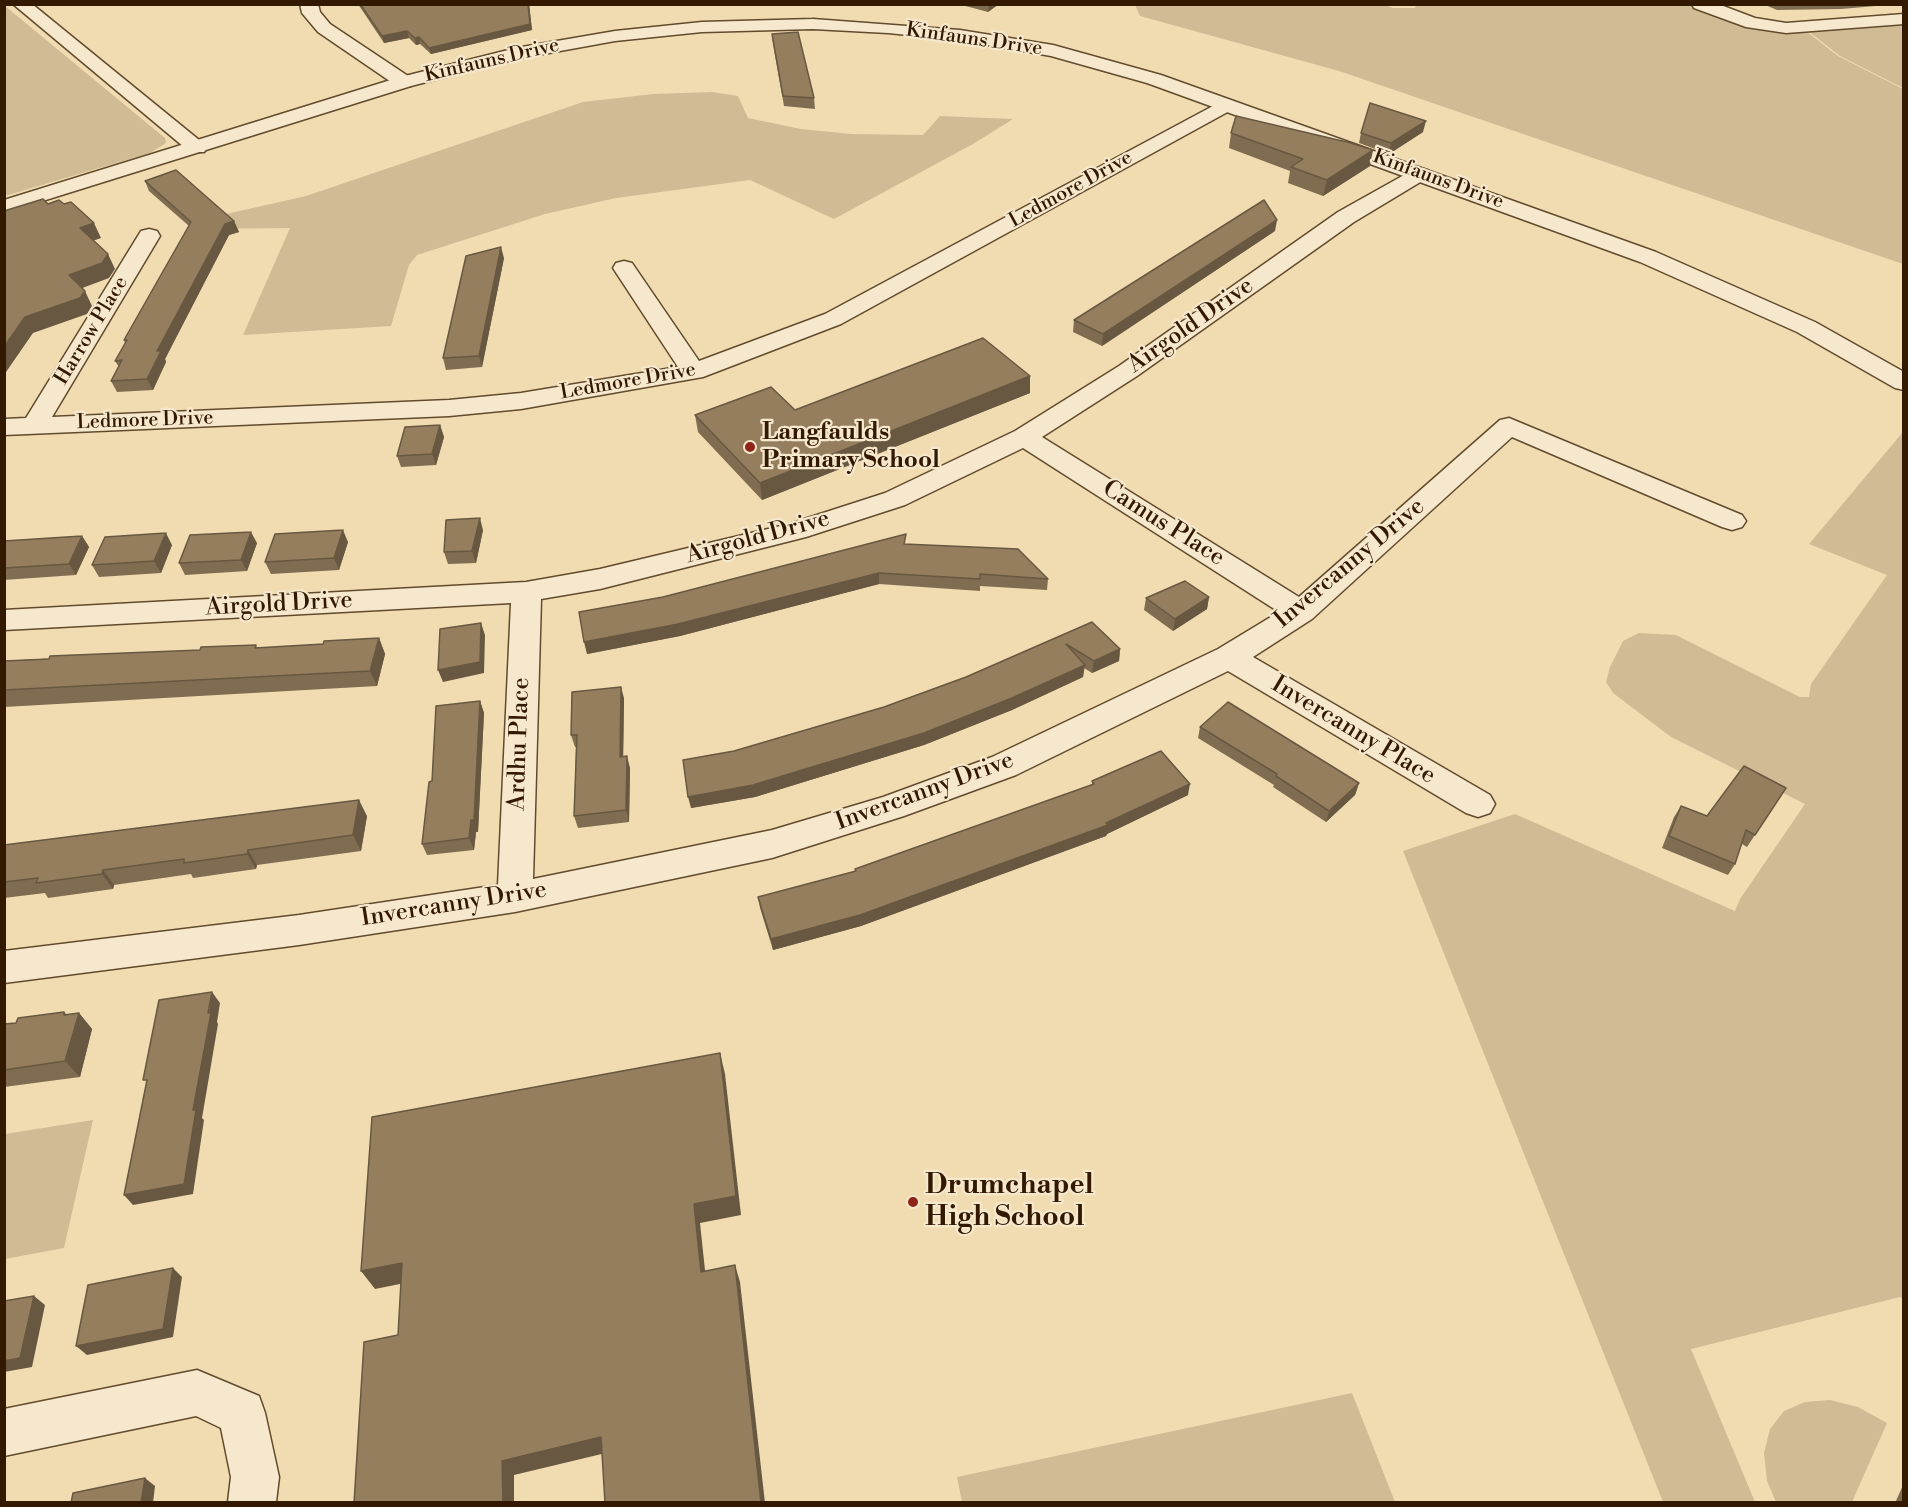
<!DOCTYPE html>
<style>
body{margin:0}
#map{position:relative;width:1908px;height:1507px;overflow:hidden;background:#f1dcb2;font-family:"Libre Bodoni",serif}
canvas{display:block}
.frame{position:absolute;inset:0;border:6px solid #321900;pointer-events:none}
</style>
<div id="map">
<canvas width="1908" height="1507"></canvas>
<div class="frame"></div>
</div>
<script>
const ctx = document.querySelector('canvas').getContext('2d');
ctx.lineJoin = 'round';
function paint(path, color) {
  ctx.fillStyle = color;
  ctx.fill(path, 'evenodd');
}
function poly(rows) {
  const path = new Path2D();
  for (const r of rows) {
    path.moveTo(r[0], r[1]);
    for (let i = 2; i < r.length; i += 2) path.lineTo(r[i], r[i + 1]);
  }
  return path;
}
function strokePath(path, color, width, dash) {
  ctx.strokeStyle = color;
  ctx.lineWidth = width;
  ctx.lineCap = dash ? 'butt' : 'round';
  ctx.setLineDash(dash || []);
  ctx.stroke(path);
}
function drawText(font, color, halo, rows, align = 'center') {
  ctx.font = font + ' "Libre Bodoni",serif';
  ctx.lineWidth = 4.5;
  ctx.setLineDash([]);
  ctx.textBaseline = 'middle';
  ctx.strokeStyle = halo;
  ctx.fillStyle = color;
  for (const [text, x, y, turn = 0] of rows) {
    ctx.save();
    ctx.translate(x, y);
    ctx.rotate((+turn || 0) * Math.PI / 180);
    ctx.textAlign = isNaN(turn) ? turn : align;
    if (halo) ctx.strokeText(text, 0, 0);
    ctx.fillText(text, 0, 0);
    ctx.restore();
  }
}
const green = poly([
 [1381,4,1393,8,1415,8,1417,4,1689,4,1732,22,1760,29,1806,31,1838,56,1903,89,1903,264,1339,71,1140,16,1135,5],
 [5,6,165,138,166,143,150,153,5,196],
 [1903,23,1903,88,1840,56,1808,31],
 [712,92,738,96,748,118,801,129,851,134,923,135,940,116,1013,119,973,144,834,219,750,180,616,198,545,214,417,255,409,265,391,326,243,335,290,228,203,229,200,220,306,196,583,102,653,94],
 [1903,432,1903,1299,1900,1297,1691,1349,1755,1502,1663,1502,1403,851,1515,814,1735,911,1740,899,1805,804,1671,737,1613,693,1606,682,1610,667,1623,641,1639,633,1676,635,1800,697,1809,697,1811,684,1887,575,1809,544],
 [93,1120,64,1248,5,1259,5,1134],
 [1352,1393,1395,1502,962,1502,957,1477],
 [1830,1400,1858,1407,1887,1423,1852,1502,1776,1502,1767,1481,1764,1453,1770,1429,1784,1411,1805,1402]
]);
const minor = poly([
 [13,4,32,4,204,144,207,148,204,152,190,152,13,4],
 [300,4,318,4,320,12,330,24,411,78,413,82,411,86,397,86,318,32,302,13,300,4],
 [1692,4,1718,4,1755,18,1786,23,1904,14,1904,24,1786,33,1746,27,1694,8,1692,4],
 [1226,99,1233,101,1236,105,1233,109,841,324,703,377,521,409,449,416,4,435,4,419,26,418,141,231,149,229,157,231,160,236,52,417,449,400,521,393,678,367,613,268,616,263,624,261,632,263,699,361,825,314,1226,99],
 [1420,168,1427,170,1430,174,1427,178,1354,222,1137,376,1042,437,1299,597,1500,420,1509,418,1742,515,1746,521,1742,527,1732,530,1722,527,1512,437,1312,619,1253,657,1490,795,1495,804,1490,813,1478,817,1466,813,1228,671,1016,775,904,816,772,858,515,912,299,945,4,983,4,951,299,915,498,885,511,603,4,630,4,610,526,582,600,569,789,524,885,493,1015,431,1119,366,1338,212,1413,170,1420,168],
 [1023,448,1279,612,1218,649,992,757,883,797,772,830,533,879,541,599,600,589,806,537,905,505,1023,448],
 [197,1370,259,1396,265,1413,279,1477,276,1502,228,1502,231,1477,221,1428,196,1416,4,1456,4,1409,197,1370]
]);
const tertiary = poly([
 [813,19,960,30,1053,45,1161,75,1656,252,1815,322,1904,372,1904,390,1895,388,1797,332,1640,262,1147,83,1051,56,960,40,888,33,813,29,702,32,615,41,516,59,411,86,4,213,4,200,397,78,516,48,615,31,702,22,813,19]
]);
const wall = poly([
 [358,4,529,4,532,30,431,54,420,44,416,45,409,38,384,43],
 [958,4,999,4,988,12],
 [1763,4,1899,4,1841,9,1777,10],
 [772,34,814,98,815,109,784,106,773,44],
 [1423,132,1389,154,1359,143,1361,133],
 [1231,133,1370,166,1323,196,1288,183,1290,171,1229,148],
 [145,181,234,221,239,232,229,235,165,359,166,362,153,390,117,392,111,381,119,367,115,361,125,343,124,340,189,226,149,191],
 [1275,231,1102,346,1073,332,1074,320],
 [504,258,482,367,446,370,443,358],
 [1030,393,762,500,698,432,695,415,795,410],
 [440,425,444,437,436,465,401,467,397,456],
 [483,530,476,563,448,564,444,552],
 [82,536,89,547,76,575,4,580,4,541],
 [348,542,339,570,271,574,265,562],
 [257,543,247,571,185,575,179,563],
 [907,544,1048,579,1047,590,980,586,980,591,879,584,680,636,587,654,663,597],
 [172,545,161,573,99,577,92,565],
 [1209,597,1207,609,1173,631,1144,610,1146,598],
 [1092,622,1120,649,1119,661,1092,673,1084,668,1083,677,1012,710,924,745,755,797,691,808,734,751,884,707,966,677],
 [379,638,385,654,377,686,4,707,4,661,200,650,256,645,257,648,323,644],
 [624,698,623,757,630,768,629,822,578,828,574,816,576,747,575,747,571,735],
 [480,701,484,713,478,832,476,832,474,850,427,855,422,844,432,781],
 [1200,727,1359,783,1355,795,1326,822,1273,787,1274,785,1198,738],
 [1092,781,1188,795,1107,834,1106,836,861,926,773,950,760,908,758,897,856,872,855,869,1092,785],
 [1786,788,1747,847,1742,844,1735,864,1728,875,1662,848,1674,817,1681,806,1707,816],
 [367,816,361,851,257,865,256,869,193,878,191,874,114,885,113,889,48,898,45,893,4,898,4,845],
 [64,1012,67,1015,79,1013,92,1029,80,1077,4,1087,4,1024,16,1023],
 [1904,1483,1904,1503,1895,1503]
]);
const shadedWall = poly([
 [529,4,532,30,431,54,429,48],
 [989,4,999,4,988,12],
 [407,31,409,38,384,43,382,36],
 [419,37,420,44,416,45,415,38],
 [1426,121,1423,132,1389,154,1391,143],
 [1373,150,1370,166,1323,196,1327,180],
 [1277,220,1275,231,1102,346,1103,334],
 [234,221,239,232,229,235,165,359,166,362,153,390,147,379,157,351,225,224],
 [94,223,101,238,87,243,80,228],
 [501,247,504,258,482,367,479,356],
 [108,254,115,269,109,278,77,290,69,275],
 [85,291,92,306,87,314,33,333,4,375,4,347,25,317],
 [1030,376,1030,393,762,500,760,483],
 [440,425,444,437,436,465,432,454],
 [480,518,483,530,476,563,472,551],
 [343,530,348,542,339,570,334,558],
 [251,532,257,543,247,571,241,560],
 [166,533,172,545,161,573,154,561],
 [82,536,89,547,76,575,69,564],
 [879,573,879,584,680,636,587,654,584,642],
 [1209,597,1207,609,1173,631,1175,619],
 [481,623,485,635,484,673,443,682,438,670],
 [379,638,385,654,377,686,370,671],
 [1120,649,1119,661,1092,673,1094,661],
 [1085,665,1083,677,1012,710,924,745,755,797,691,808,688,797],
 [621,687,624,698,623,769,620,757],
 [480,701,484,713,478,832,476,832,474,850,469,838],
 [627,756,630,768,629,822,626,810],
 [1359,783,1355,795,1326,822,1329,811],
 [1190,784,1188,795,1107,834,1106,836,861,926,773,950,771,939,1106,823],
 [359,800,367,816,361,851,353,835],
 [248,850,257,865,256,869,247,854],
 [103,870,114,885,113,889,102,874],
 [212,992,220,1003,217,1022,218,1024,202,1118,204,1120,193,1194,133,1205,124,1195,193,1110],
 [64,1012,75,1025,79,1013,92,1029,80,1077,65,1061],
 [720,1053,725,1074,741,1215,700,1223,707,1289,701,1272,694,1204],
 [402,1263,415,1281,375,1289,361,1271],
 [735,1265,740,1282,765,1503,761,1503],
 [173,1268,182,1277,173,1337,87,1355,76,1346],
 [34,1296,45,1305,32,1367,4,1372,4,1361],
 [601,1437,610,1452,514,1475,514,1503,503,1503,502,1461],
 [145,1478,155,1486,153,1503,141,1503]
]);
const building = poly([
 [360,4,528,4,530,24,429,48,419,37,415,38,407,31,382,36,360,4],
 [798,32,814,98,783,96,772,34,798,32],
 [1370,103,1426,121,1391,143,1361,133,1370,103],
 [1236,116,1351,143,1373,150,1327,180,1291,167,1303,159,1231,133,1236,116],
 [176,170,234,221,225,224,157,351,161,351,147,379,111,381,122,360,115,361,127,340,124,340,191,222,145,181,176,170],
 [43,199,48,204,59,200,64,204,71,202,94,223,80,228,108,254,102,263,69,275,85,291,80,298,25,317,4,347,4,211,43,199],
 [1264,200,1277,220,1103,334,1074,320,1264,200],
 [501,247,479,356,443,358,466,256,501,247],
 [983,338,1030,376,760,483,695,415,771,387,795,410,983,338],
 [440,425,432,454,397,456,405,427,440,425],
 [480,518,472,551,444,552,446,520,480,518],
 [343,530,334,558,265,562,275,534,343,530],
 [251,532,241,560,179,563,190,535,251,532],
 [166,533,154,561,92,565,105,537,166,533],
 [906,534,904,544,1018,549,1048,579,980,574,980,579,879,573,678,624,584,642,579,612,663,597,906,534],
 [82,536,69,564,4,568,4,541,82,536],
 [1185,581,1209,597,1175,619,1146,598,1185,581],
 [1092,622,1120,649,1094,661,1066,644,1085,665,1012,698,924,733,753,785,688,797,683,760,734,751,884,707,966,677,1092,622],
 [481,623,480,662,438,670,440,629,481,623],
 [379,638,370,671,4,690,4,661,49,659,50,656,200,650,201,647,256,645,255,648,323,644,324,641,379,638],
 [621,687,620,757,627,756,626,810,574,816,577,735,571,735,572,692,621,687],
 [480,701,474,820,471,820,469,838,422,844,429,782,432,781,436,706,480,701],
 [1228,702,1359,783,1329,811,1276,776,1277,774,1200,727,1228,702],
 [1161,751,1190,784,1106,823,1108,825,860,915,771,939,758,897,856,871,855,869,1094,784,1092,781,1161,751],
 [1744,766,1786,788,1755,835,1746,830,1735,864,1669,836,1681,806,1707,816,1744,766],
 [359,800,353,835,248,850,247,854,184,863,184,859,103,870,102,874,36,883,38,878,4,882,4,845,359,800],
 [212,992,208,1013,211,1013,193,1110,196,1110,184,1184,124,1195,147,1080,143,1080,159,1000,212,992],
 [64,1012,64,1015,79,1013,65,1061,4,1070,4,1024,16,1023,18,1018,64,1012],
 [720,1053,736,1196,694,1204,701,1272,735,1265,761,1503,605,1503,601,1437,502,1461,503,1503,354,1503,364,1342,398,1335,402,1263,361,1271,372,1117,720,1053],
 [173,1268,163,1329,76,1346,88,1285,173,1268],
 [34,1296,20,1358,4,1361,4,1301,34,1296],
 [145,1478,141,1503,71,1503,73,1493,145,1478]
]);
const markers = [
 [750,447,6,"#8f2418"],
 [913,1202,6,"#8f2418"]
];
const farStreetnames = [
 ["Kinfauns Drive",974,40,8],
 ["Kinfauns Drive",492,61,-13],
 ["Kinfauns Drive",1438,180,20],
 ["Ledmore Drive",1071,190,-29],
 ["Harrow Place",92,331,-59],
 ["Ledmore Drive",628,382,-10],
 ["Ledmore Drive",145,421,-2]
];
const streetNames = [
 ["Airgold Drive",1191,326,-35],
 ["Camus Place",1163,524,32],
 ["Airgold Drive",758,538,-15],
 ["Invercanny Drive",1350,564,-40],
 ["Airgold Drive",279,605,-3],
 ["Invercanny Place",1353,731,31],
 ["Ardhu Place",520,744,-88],
 ["Invercanny Drive",925,792,-20],
 ["Invercanny Drive",454,905,-9]
];
const poiNames = [
 ["Langfaulds",762,433],
 ["Primary School",762,461]
];
const nearPoinames = [
 ["Drumchapel",925,1186],
 ["High School",925,1218]
];
paint(green, '#d1bb94');
strokePath(minor, '#624a2c', 3);
strokePath(tertiary, '#624a2c', 3);
paint(minor, '#f6e8cd');
paint(tertiary, '#f6e8cd');
paint(wall, '#806c50');
paint(shadedWall, '#685841');
paint(building, '#957e5d');
strokePath(building, '#685841', 1.5);
for (const [x, y, r, color] of markers) {
  const dot = new Path2D();
  dot.arc(x, y, r, 0, 2 * Math.PI);
  ctx.fillStyle = color;
  ctx.fill(dot);
  strokePath(dot, '#f6e8cd', 2);
}
drawText('20px', '#321900', '#f6e8cd', farStreetnames);
drawText('24px', '#321900', '#f6e8cd', streetNames);
drawText('bold 24px', '#321900', '#f6e8cd', poiNames, 'left');
drawText('bold 28px', '#321900', '#f6e8cd', nearPoinames, 'left');
</script>
